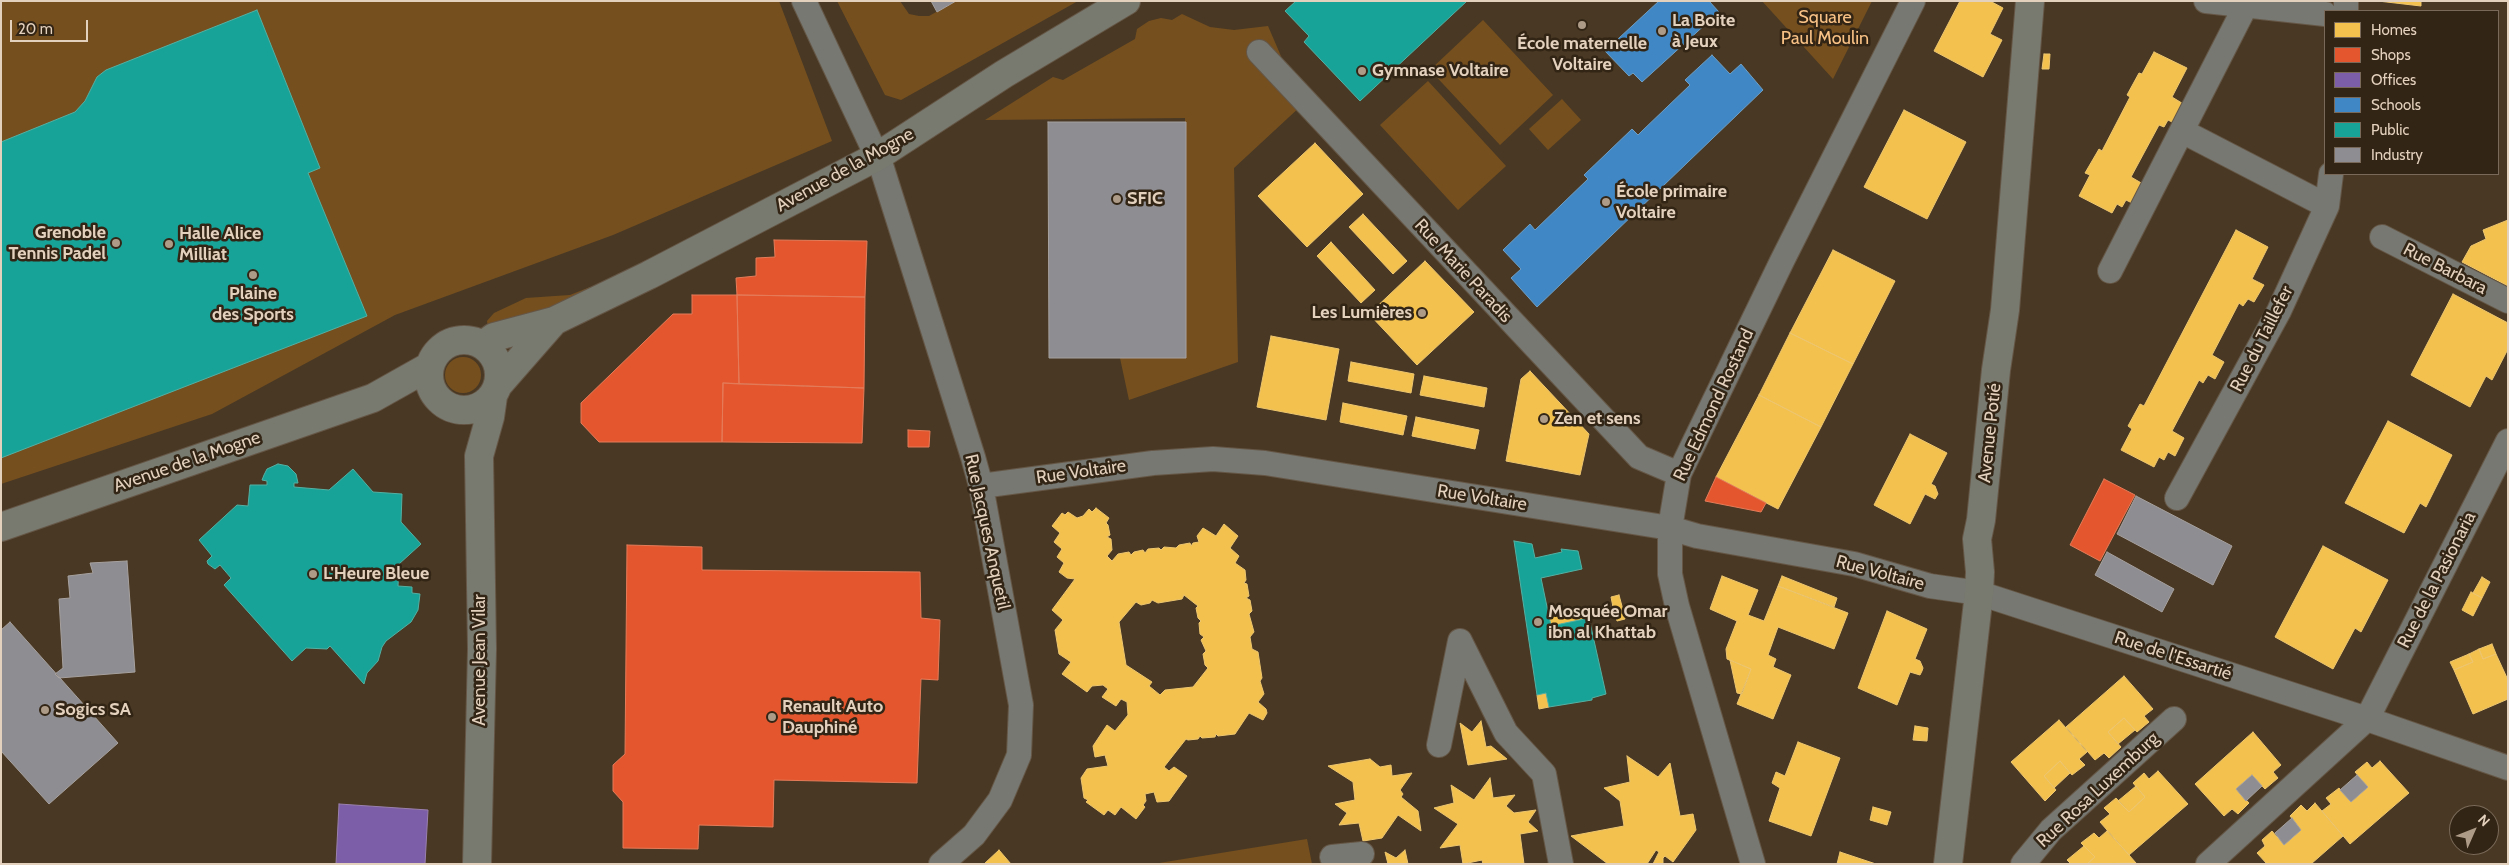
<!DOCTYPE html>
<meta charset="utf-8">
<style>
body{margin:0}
#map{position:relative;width:2509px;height:865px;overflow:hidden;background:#493924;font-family:Cabin,sans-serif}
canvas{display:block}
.frame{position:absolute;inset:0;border:2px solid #e3d0bd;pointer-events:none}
.legend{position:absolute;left:2324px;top:10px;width:175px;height:165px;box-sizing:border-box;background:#332515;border:1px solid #796958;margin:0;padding:6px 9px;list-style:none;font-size:15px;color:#e3d0bd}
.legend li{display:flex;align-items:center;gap:10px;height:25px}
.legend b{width:25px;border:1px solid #796958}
.north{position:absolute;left:2449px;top:805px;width:50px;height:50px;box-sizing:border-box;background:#332515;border:1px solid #796958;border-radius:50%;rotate:46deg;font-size:14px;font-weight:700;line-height:20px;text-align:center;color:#e3d0bd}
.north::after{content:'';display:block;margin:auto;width:18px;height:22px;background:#ad9b87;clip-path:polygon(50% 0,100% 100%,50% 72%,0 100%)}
.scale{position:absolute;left:10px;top:20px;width:78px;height:22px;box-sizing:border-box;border:2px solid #e3d0bd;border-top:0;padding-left:6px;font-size:15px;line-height:18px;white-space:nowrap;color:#e3d0bd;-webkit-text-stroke:4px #332515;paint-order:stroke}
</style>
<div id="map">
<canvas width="2509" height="865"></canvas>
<div class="frame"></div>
<ul class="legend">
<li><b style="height:14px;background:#f2c14e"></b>Homes</li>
<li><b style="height:14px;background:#e4572e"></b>Shops</li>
<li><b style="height:14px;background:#7b5ea7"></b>Offices</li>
<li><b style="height:14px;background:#3f88c5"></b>Schools</li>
<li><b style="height:14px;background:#17a398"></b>Public</li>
<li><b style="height:14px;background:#8d8d92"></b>Industry</li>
</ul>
<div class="north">N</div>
<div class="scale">20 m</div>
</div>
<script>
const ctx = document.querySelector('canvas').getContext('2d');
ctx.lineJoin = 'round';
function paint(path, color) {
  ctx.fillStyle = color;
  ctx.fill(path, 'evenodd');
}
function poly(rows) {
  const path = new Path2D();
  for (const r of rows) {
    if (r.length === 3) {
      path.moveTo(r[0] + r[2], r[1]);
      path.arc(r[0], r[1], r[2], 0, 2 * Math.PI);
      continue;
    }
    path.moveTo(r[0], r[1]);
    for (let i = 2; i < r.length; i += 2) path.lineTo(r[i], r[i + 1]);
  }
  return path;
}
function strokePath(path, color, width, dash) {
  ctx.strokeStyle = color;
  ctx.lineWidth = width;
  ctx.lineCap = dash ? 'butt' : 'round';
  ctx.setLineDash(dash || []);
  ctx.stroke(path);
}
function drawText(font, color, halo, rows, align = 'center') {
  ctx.font = font + ' Cabin,sans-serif';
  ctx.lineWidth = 5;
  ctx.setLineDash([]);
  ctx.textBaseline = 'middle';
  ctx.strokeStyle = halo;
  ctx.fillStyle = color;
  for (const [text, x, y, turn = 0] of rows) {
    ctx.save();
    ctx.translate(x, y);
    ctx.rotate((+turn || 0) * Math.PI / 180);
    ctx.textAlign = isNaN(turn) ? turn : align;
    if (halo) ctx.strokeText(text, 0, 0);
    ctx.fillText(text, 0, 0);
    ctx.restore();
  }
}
const green = poly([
 [1,1,779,1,832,141,613,235,395,315,212,414,1,484],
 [837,1,900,1,909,14,919,16,929,16,956,1,1078,1,901,100,885,95],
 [1762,1,1872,1,1833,79],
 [1182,14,1210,27,1234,30,1268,26,1302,105,1234,168,1238,362,1129,400,1120,358,1186,357,1185,118,985,120,1053,77,1063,80,1135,39,1137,29,1149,21,1161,18,1172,20],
 [1483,20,1553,95,1500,145,1430,70],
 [1428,81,1506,166,1458,210,1380,125],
 [1562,99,1581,120,1548,150,1529,129],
 [590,287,590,289,531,320,488,327,487,321,494,313,526,298,570,295],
 [463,375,18],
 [1307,839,1312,864,1153,864]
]);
const homes = poly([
 [1960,1,1990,1,2003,8,1990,34,2002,40,1983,77,1934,51,1960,1],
 [2378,1,2421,1,2421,6,2378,1],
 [2154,52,2187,68,2172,97,2185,105,2174,123,2168,120,2164,127,2159,125,2131,177,2143,184,2132,203,2126,200,2122,207,2117,204,2112,213,2079,196,2090,175,2085,173,2099,149,2102,151,2130,97,2127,95,2139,73,2142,74,2154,52],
 [2044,54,2050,54,2049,69,2042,69,2044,54],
 [1904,110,1966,142,1927,219,1864,187,1904,110],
 [1315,143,1363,194,1307,247,1258,196,1315,143],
 [1363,214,1407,261,1393,274,1349,227,1363,214],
 [2508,220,2508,286,2462,262,2471,246,2486,239,2483,230,2508,220],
 [2236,230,2268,247,2252,279,2264,285,2254,302,2248,299,2243,306,2239,303,2212,355,2224,362,2215,379,2208,375,2203,383,2199,380,2172,431,2184,438,2175,456,2168,452,2164,460,2159,457,2154,467,2121,450,2132,429,2128,426,2140,404,2144,406,2236,230],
 [1331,242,1375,290,1361,303,1317,256,1331,242],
 [1833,250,1895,281,1853,364,1790,333,1833,250],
 [1425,261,1474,312,1417,365,1369,314,1425,261],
 [2453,294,2508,323,2508,349,2492,380,2486,376,2470,407,2411,375,2453,294],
 [1790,333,1853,364,1821,427,1759,395,1790,333],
 [1271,336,1339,349,1326,420,1257,407,1271,336],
 [1351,362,1414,374,1411,393,1348,381,1351,362],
 [1530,371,1589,434,1580,475,1506,461,1521,379,1530,371],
 [1424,376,1487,388,1484,407,1420,395,1424,376],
 [1759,395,1821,427,1778,509,1716,477,1759,395],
 [1343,403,1407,416,1403,435,1340,422,1343,403],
 [1416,417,1479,430,1475,449,1412,436,1416,417],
 [2388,421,2452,455,2426,507,2420,503,2404,533,2345,503,2388,421],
 [1910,434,1947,453,1931,484,1935,486,1938,494,1935,499,1925,494,1910,524,1874,505,1910,434],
 [1096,508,1109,518,1106,523,1108,525,1110,535,1107,537,1111,539,1112,550,1107,556,1112,561,1118,554,1129,552,1131,555,1134,552,1143,550,1145,553,1148,549,1159,548,1161,550,1164,547,1176,548,1179,545,1190,543,1191,546,1193,543,1199,542,1197,536,1203,528,1216,536,1224,524,1238,536,1230,548,1239,556,1235,563,1245,570,1246,580,1244,583,1247,584,1249,596,1246,598,1250,600,1252,611,1249,614,1254,632,1250,637,1252,649,1258,652,1262,678,1260,681,1264,694,1258,702,1266,709,1267,713,1263,720,1249,713,1235,734,1218,736,1216,734,1215,737,1202,738,1200,736,1198,739,1188,740,1186,739,1164,767,1169,771,1174,767,1187,776,1169,801,1157,802,1154,792,1145,794,1146,801,1143,805,1145,807,1136,819,1121,807,1115,815,1108,810,1104,815,1086,802,1088,800,1084,798,1081,778,1087,769,1108,766,1105,755,1095,757,1093,746,1107,725,1115,731,1128,715,1127,702,1121,699,1116,706,1102,697,1108,689,1103,685,1092,686,1087,692,1062,674,1071,662,1059,654,1055,630,1063,620,1052,610,1075,579,1067,578,1059,572,1064,563,1057,557,1062,549,1054,542,1060,533,1052,526,1062,513,1065,515,1068,512,1077,518,1083,516,1089,509,1092,512,1096,508],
 [1184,595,1198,606,1196,608,1198,618,1201,621,1199,623,1200,634,1204,637,1201,640,1206,651,1203,654,1205,665,1208,668,1193,687,1165,690,1160,695,1149,686,1152,682,1126,665,1119,622,1136,602,1141,605,1150,603,1152,600,1158,603,1182,599,1184,595],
 [2323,546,2388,580,2361,632,2355,628,2333,669,2275,637,2323,546],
 [1722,576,1758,590,1748,615,1764,621,1778,586,1848,613,1834,649,1778,627,1768,655,1776,659,1773,667,1791,675,1773,719,1737,704,1751,669,1727,659,1726,649,1737,621,1710,609,1722,576],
 [1782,576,1837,598,1834,607,1778,586,1782,576],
 [2482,577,2490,582,2482,598,2473,593,2482,577],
 [2471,592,2482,598,2473,616,2462,610,2471,592],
 [1619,595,1623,610,1614,612,1611,597,1619,595],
 [1587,607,1589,618,1551,626,1549,615,1587,607],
 [1623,611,1625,619,1617,621,1615,613,1623,611],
 [1887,611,1927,629,1915,659,1920,661,1923,668,1922,671,1920,675,1910,672,1897,705,1858,688,1887,611],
 [2492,644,2496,654,2483,659,2479,649,2492,644],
 [2479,649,2483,659,2496,654,2508,680,2508,699,2473,714,2454,670,2473,662,2469,654,2479,649],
 [2469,654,2473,662,2454,670,2450,662,2469,654],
 [1730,660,1751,669,1742,694,1737,693,1730,660],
 [2124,676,2153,709,2144,716,2149,722,2137,732,2124,718,2108,732,2121,747,2109,758,2104,753,2095,760,2066,727,2124,676],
 [1546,693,1549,707,1539,709,1537,695,1546,693],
 [2124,718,2135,730,2118,744,2108,732,2124,718],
 [2059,720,2087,752,2079,759,2085,765,2072,775,2060,761,2044,776,2056,790,2045,801,2011,762,2059,720],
 [1481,721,1486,747,1491,746,1507,759,1468,765,1460,723,1472,732,1481,721],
 [1915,726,1928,728,1927,741,1913,740,1915,726],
 [2253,732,2281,765,2273,772,2278,778,2265,789,2252,775,2236,789,2249,803,2238,814,2232,809,2224,816,2195,784,2253,732],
 [1798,742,1840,758,1811,836,1769,821,1780,788,1772,783,1776,772,1785,776,1798,742],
 [1627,756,1658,777,1670,763,1680,816,1693,814,1696,830,1673,862,1665,856,1663,858,1663,864,1653,864,1659,852,1656,850,1647,864,1608,864,1571,836,1624,826,1620,801,1604,788,1630,782,1627,756],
 [1370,759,1380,767,1391,765,1392,776,1412,773,1400,790,1403,794,1401,797,1418,811,1421,831,1398,815,1382,838,1363,841,1359,823,1339,825,1347,813,1335,804,1355,800,1353,782,1328,766,1370,759],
 [2060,761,2070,773,2054,788,2044,776,2060,761],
 [2380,761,2409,793,2350,844,2322,811,2331,804,2326,798,2339,788,2351,802,2368,787,2355,772,2367,762,2372,768,2380,761],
 [2158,771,2188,804,2129,855,2100,822,2110,814,2104,808,2116,798,2129,812,2145,797,2133,783,2144,773,2149,779,2158,771],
 [1490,778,1493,798,1515,795,1506,806,1514,813,1536,810,1528,822,1538,831,1520,834,1524,864,1483,864,1482,860,1463,864,1460,845,1440,848,1458,824,1434,808,1454,803,1451,785,1474,800,1490,778],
 [2136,786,2145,797,2129,812,2118,801,2136,786],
 [2315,803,2343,836,2311,864,2267,864,2257,853,2265,846,2262,840,2272,831,2284,845,2301,830,2290,816,2301,805,2307,811,2315,803],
 [1873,807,1891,812,1887,825,1870,820,1873,807],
 [2107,831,2129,855,2136,863,2087,864,2095,857,2081,843,2094,833,2099,838,2107,831],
 [2084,846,2095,857,2087,864,2071,864,2067,860,2084,846],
 [999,850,1011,864,984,864,999,850],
 [1405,850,1408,864,1388,864,1385,852,1396,858,1405,850],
 [1840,852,1876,864,1837,864,1840,852]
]);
const shops = poly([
 [774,240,867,241,865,297,737,295,736,278,756,276,756,258,775,257,774,240],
 [692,295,737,295,739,384,723,383,722,442,599,442,581,423,581,403,673,314,692,314,692,295],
 [737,295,865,297,864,388,739,384,737,295],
 [723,383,864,388,862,443,722,442,723,383],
 [908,430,930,431,929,447,908,447,908,430],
 [1716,477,1766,503,1761,512,1705,501,1716,477],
 [2104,479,2135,495,2100,561,2070,545,2104,479],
 [627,545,702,547,702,570,920,572,921,618,940,620,938,680,921,679,917,783,774,780,773,827,699,825,698,849,623,848,623,802,613,791,613,765,625,754,627,545]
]);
const offices = poly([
 [339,804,428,810,425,864,336,864,339,804]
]);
const schools = poly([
 [1659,1,1709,1,1719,12,1642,82,1633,73,1629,76,1605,51,1659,1],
 [1712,55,1730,74,1741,64,1763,90,1537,307,1511,278,1521,269,1503,250,1530,224,1535,230,1588,179,1584,175,1632,129,1638,135,1642,131,1690,85,1685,80,1712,55]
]);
const public = poly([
 [1296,1,1467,1,1360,101,1304,42,1309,36,1285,11,1296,1],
 [257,10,320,168,308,173,367,316,1,458,1,142,75,112,85,101,97,77,106,70,257,10],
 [278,464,288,466,296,474,298,483,294,483,294,487,329,490,353,469,373,492,402,494,401,522,421,544,399,564,398,586,412,587,412,593,420,594,418,610,411,622,386,641,382,647,378,661,367,673,364,684,330,646,327,649,306,648,292,661,224,585,231,578,220,565,215,569,208,564,207,561,212,556,199,540,237,505,248,506,250,485,267,485,267,481,262,480,264,475,267,469,278,464],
 [1514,541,1532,544,1535,558,1562,552,1561,549,1578,551,1582,569,1541,578,1551,626,1589,618,1606,694,1592,698,1592,700,1549,707,1546,693,1537,695,1514,541]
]);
const industry = poly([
 [931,1,956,1,937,12,931,1],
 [1048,122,1186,122,1186,358,1049,358,1048,122],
 [2136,496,2232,546,2213,585,2117,534,2136,496],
 [2107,552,2174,589,2162,612,2095,575,2107,552],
 [127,561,135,672,59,678,55,674,63,668,59,599,70,598,68,576,93,573,90,563,127,561],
 [10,622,118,743,49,804,1,751,1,630,10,622],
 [2252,775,2262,786,2246,801,2236,789,2252,775],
 [2357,775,2368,787,2351,802,2340,790,2357,775],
 [2292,818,2301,830,2284,845,2275,833,2292,818]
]);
const street = poly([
 [804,1,881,165,973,457,981,486,1021,705,1019,755,1000,800,974,835,941,864],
 [2206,1,2325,14],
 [2346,11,2346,1],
 [1259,52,1639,457,1679,474],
 [2182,131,2327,206],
 [2382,237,2508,301],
 [2110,271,2246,5],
 [981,486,1153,463,1213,459,1265,463,1670,528,1697,536,1854,564,1930,586,1979,593,2367,719,2508,768],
 [2177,498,2279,311,2327,206,2331,174],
 [1460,641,1506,733,1544,774,1561,864],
 [1439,745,1460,641],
 [1332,857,1362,854],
 [1753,864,1677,606,1670,574,1670,528,1679,474,1782,261,1913,1],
 [2023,864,2051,830,2174,719],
 [2208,864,2367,719,2508,441]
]);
const secondary = poly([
 [464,375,35],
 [483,345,494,337,554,321,649,275,878,156,1004,74,1126,1],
 [498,385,554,321],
 [1,527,373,398,430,366],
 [477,864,482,649,479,456,490,417,493,396],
 [1948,864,1979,593,1980,572,1977,539,1981,520,1996,370,2005,310,2030,1]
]);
const markers = [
 [1582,25,5,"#ad9b87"],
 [1662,31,5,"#ad9b87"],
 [1362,71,5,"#ad9b87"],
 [1117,199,5,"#ad9b87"],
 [1606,202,5,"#ad9b87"],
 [116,243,5,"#ad9b87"],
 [169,244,5,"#ad9b87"],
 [253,275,5,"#ad9b87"],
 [1422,313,5,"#ad9b87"],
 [1544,419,5,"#ad9b87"],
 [313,574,5,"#ad9b87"],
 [1538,622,5,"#ad9b87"],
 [45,710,5,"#ad9b87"],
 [772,717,5,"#ad9b87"]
];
const parkNames = [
 ["Square",1825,18],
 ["Paul Moulin",1825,39]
];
const poiNames = [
 ["La Boite",1672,21],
 ["à Jeux",1672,42],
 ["École maternelle",1582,44,"center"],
 ["Voltaire",1582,65,"center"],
 ["Gymnase Voltaire",1372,71],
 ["École primaire",1616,192],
 ["Voltaire",1616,213],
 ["SFIC",1127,199],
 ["Grenoble",106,233,"right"],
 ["Tennis Padel",106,254,"right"],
 ["Halle Alice",179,234],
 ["Milliat",179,255],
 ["Plaine",253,294,"center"],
 ["des Sports",253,315,"center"],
 ["Les Lumières",1412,313,"right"],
 ["Zen et sens",1554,419],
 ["L'Heure Bleue",323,574],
 ["Mosquée Omar",1548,612],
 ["ibn al Khattab",1548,633],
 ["Renault Auto",782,707],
 ["Dauphiné",782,728],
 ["Sogics SA",55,710]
];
const streetNames = [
 ["Avenue de la Mogne",845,170,-29],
 ["Rue Barbara",2445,269,27],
 ["Rue Marie Paradis",1463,271,47],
 ["Rue du Taillefer",2262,339,-63],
 ["Rue Edmond Rostand",1714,405,-65],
 ["Avenue Potié",1990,433,-84],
 ["Avenue de la Mogne",187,462,-19],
 ["Rue Voltaire",1081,472,-8],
 ["Rue Voltaire",1482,498,9],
 ["Rue Jacques Anquetil",987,532,78],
 ["Rue Voltaire",1880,573,15],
 ["Rue de la Pasionaria",2437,580,-63],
 ["Rue de l'Essartié",2173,656,18],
 ["Avenue Jean Vilar",480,660,-90],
 ["Rue Rosa Luxemburg",2098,790,-43]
];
paint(green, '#764f1f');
paint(homes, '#f2c14e');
strokePath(homes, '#eec66f', 1);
paint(shops, '#e4572e');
strokePath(shops, '#e47b59', 1);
paint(offices, '#7b5ea7');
strokePath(offices, '#9a80ae', 1);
paint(schools, '#3f88c5');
strokePath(schools, '#709ec3', 1);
paint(public, '#17a398');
strokePath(public, '#54b0a3', 1);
paint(industry, '#8d8d92');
strokePath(industry, '#a7a19f', 1);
strokePath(street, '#655646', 26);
strokePath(secondary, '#655646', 30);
strokePath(street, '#767871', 24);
strokePath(secondary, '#787a70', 28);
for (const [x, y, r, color] of markers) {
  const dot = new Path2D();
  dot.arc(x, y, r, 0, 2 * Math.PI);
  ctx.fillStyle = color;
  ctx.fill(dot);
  strokePath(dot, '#332515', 2);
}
drawText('18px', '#f8c185', '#332515', parkNames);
drawText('bold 18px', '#e3d0bd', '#332515', poiNames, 'left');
drawText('18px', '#e3d0bd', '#332515', streetNames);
</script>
